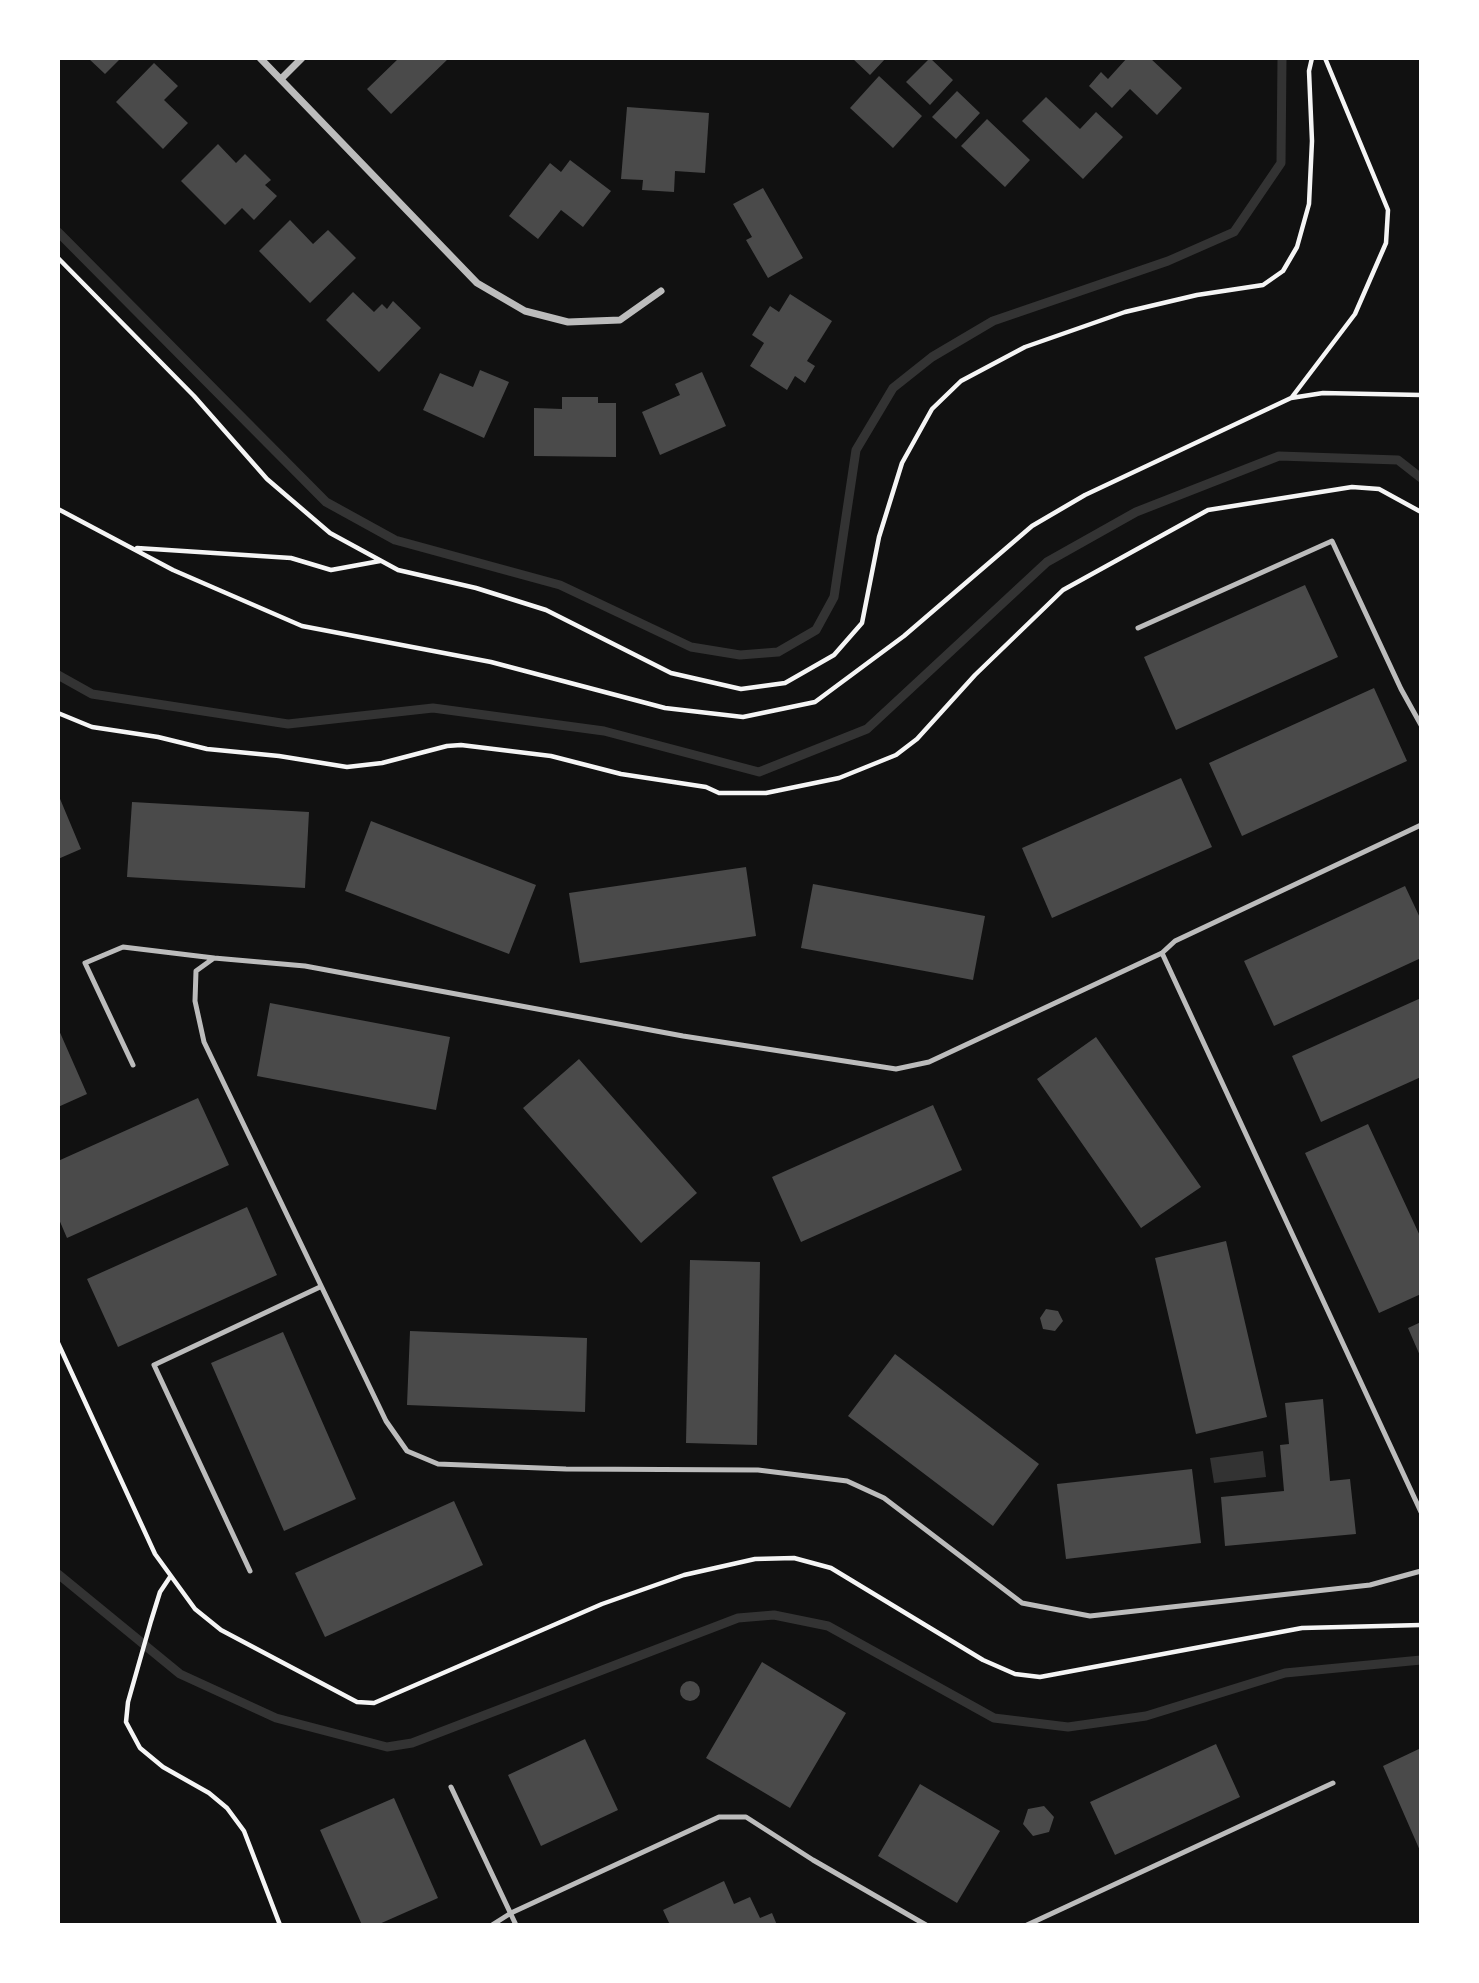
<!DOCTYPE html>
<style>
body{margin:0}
#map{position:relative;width:1479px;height:1983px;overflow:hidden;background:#111;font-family:Spectral,serif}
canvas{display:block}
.frame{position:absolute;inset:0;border:60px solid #fff;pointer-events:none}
</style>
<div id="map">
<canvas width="1479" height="1983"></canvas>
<div class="frame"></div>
</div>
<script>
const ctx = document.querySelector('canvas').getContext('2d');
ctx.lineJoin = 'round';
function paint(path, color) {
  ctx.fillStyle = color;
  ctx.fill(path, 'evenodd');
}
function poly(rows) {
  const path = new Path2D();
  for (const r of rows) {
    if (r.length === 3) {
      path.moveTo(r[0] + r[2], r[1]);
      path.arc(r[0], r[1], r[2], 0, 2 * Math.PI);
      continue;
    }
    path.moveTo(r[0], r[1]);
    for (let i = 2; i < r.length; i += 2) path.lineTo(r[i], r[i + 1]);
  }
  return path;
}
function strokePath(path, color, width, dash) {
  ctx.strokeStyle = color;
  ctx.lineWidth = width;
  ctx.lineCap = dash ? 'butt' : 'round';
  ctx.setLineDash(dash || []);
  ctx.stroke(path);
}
const water = poly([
 [1263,1451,1266,1477,1214,1483,1210,1458]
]);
const stream = poly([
 [58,232,326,502,395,540,560,585,691,647,740,655,778,652,816,630,834,597,856,450,893,388,932,357,993,321,1168,261,1234,232,1281,163,1282,58],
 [58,675,92,694,288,724,433,708,604,731,759,772,867,729,1047,562,1136,512,1279,456,1398,460,1421,478],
 [58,1574,180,1674,276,1718,387,1747,412,1743,738,1618,774,1615,828,1626,994,1718,1068,1727,1146,1716,1285,1673,1421,1660]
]);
const building = poly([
 [88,58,121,58,105,74],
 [399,58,449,58,391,114,367,89],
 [852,58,886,58,870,75],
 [930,58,953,80,930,105,906,82],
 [1127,58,1150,58,1182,88,1157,115,1130,89,1112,108,1089,86,1101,72,1108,79],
 [154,63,178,86,164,100,188,123,163,149,116,102],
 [879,76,922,116,893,148,850,108],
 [957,91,980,113,956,139,932,117],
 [1046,97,1080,129,1096,112,1123,137,1083,179,1022,121],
 [627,107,709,113,705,173,675,171,674,192,642,190,643,180,621,179],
 [987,119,1030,160,1005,187,961,146],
 [218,144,236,163,245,154,271,180,265,185,277,196,254,220,242,208,225,225,181,181],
 [570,160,611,191,583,227,561,210,538,239,509,216,550,163,561,172],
 [763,188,803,258,768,278,746,240,752,237,733,204],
 [290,220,313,244,328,230,356,258,310,303,259,251],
 [353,292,374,312,382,304,387,309,393,301,421,328,379,372,326,320],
 [790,294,832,321,807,361,815,366,805,383,795,376,787,390,750,366,764,343,752,335,770,306,779,312],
 [480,370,509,382,484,438,423,410,440,373,473,387],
 [702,372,726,426,660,455,642,412,680,395,675,384],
 [562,397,598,397,598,403,616,403,616,457,534,456,534,408,562,409],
 [1305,585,1338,657,1176,730,1144,657],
 [1374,688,1407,761,1242,836,1209,763],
 [1181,778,1212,847,1052,918,1022,848],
 [58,794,81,849,58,859],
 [132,802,309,812,305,888,127,877],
 [371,821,536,885,509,954,345,891],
 [746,867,756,936,580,963,569,893],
 [813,884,985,916,973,980,801,948],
 [1405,886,1421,920,1421,958,1274,1026,1244,961],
 [1421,998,1421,1077,1321,1122,1292,1056],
 [270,1003,450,1037,436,1110,257,1076],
 [58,1028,87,1094,58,1107],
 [1096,1037,1201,1187,1141,1228,1037,1079],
 [579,1059,697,1193,641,1243,523,1108],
 [198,1098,229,1165,67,1238,58,1217,58,1161],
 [933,1105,962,1170,801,1242,772,1177],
 [1368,1124,1421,1238,1421,1294,1379,1313,1305,1153],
 [247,1207,277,1275,118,1347,87,1279],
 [1226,1241,1267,1417,1196,1434,1155,1258],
 [690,1260,760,1262,757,1445,686,1443],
 [1046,1309,1058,1311,1063,1321,1055,1331,1043,1329,1040,1318],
 [1421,1322,1421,1358,1408,1328],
 [410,1331,587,1338,585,1412,407,1405],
 [283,1332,356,1499,284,1531,211,1363],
 [895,1354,1039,1464,993,1526,848,1416],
 [1323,1399,1330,1481,1350,1479,1356,1534,1225,1546,1221,1497,1284,1491,1280,1445,1289,1444,1285,1403],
 [1192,1469,1201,1543,1066,1559,1057,1484],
 [454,1501,483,1565,325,1637,295,1573],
 [762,1662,846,1713,790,1808,706,1758],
 [690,1691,10],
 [585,1739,618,1810,541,1846,508,1775],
 [1216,1744,1240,1797,1115,1855,1090,1802],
 [1421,1748,1421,1853,1383,1766],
 [920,1784,1000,1831,957,1903,878,1856],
 [394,1798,438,1898,377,1925,362,1925,320,1830],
 [1044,1806,1054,1817,1049,1832,1033,1836,1023,1824,1028,1809],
 [724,1881,734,1904,750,1897,760,1918,772,1913,777,1925,670,1925,663,1910]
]);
const path = poly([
 [58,258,194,396,267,479,330,533,398,570,476,588,546,610,671,673,741,689,785,683,834,655,862,623,879,537,902,463,932,409,961,381,1025,347,1125,312,1197,295,1263,285,1283,271,1297,247,1309,204,1312,141,1309,71,1312,58],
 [1292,397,1355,314,1386,243,1388,210,1325,58],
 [58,509,173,570,302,626,491,662,665,708,743,717,815,702,904,636,1032,526,1085,495,1291,398,1323,393,1421,395],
 [137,548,291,558,331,570,380,561],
 [58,713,92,727,158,737,207,749,279,756,347,767,382,763,447,746,461,745,551,756,621,774,706,787,719,793,766,793,839,778,896,755,917,739,975,675,1063,590,1208,510,1352,487,1379,489,1421,512],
 [58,1343,155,1554,195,1609,221,1630,357,1702,374,1703,602,1604,684,1575,755,1559,794,1558,831,1568,983,1660,1015,1674,1040,1677,1302,1628,1421,1625],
 [170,1577,160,1592,151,1621,128,1702,126,1722,140,1748,163,1767,209,1793,227,1808,244,1831,280,1925]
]);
const service = poly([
 [1138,628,1332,541,1401,689,1421,725],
 [1421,825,1175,941,1162,953,929,1062,896,1069,683,1036,305,966,214,958,196,971,195,1001,204,1042,386,1421,407,1451,438,1464,566,1469,758,1470,847,1481,884,1498,1022,1603,1090,1616,1370,1585,1421,1571],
 [1162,953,1421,1512],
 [133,1065,85,963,123,947,214,958],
 [250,1571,154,1365,320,1287],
 [451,1787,516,1925],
 [492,1925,511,1913,719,1817,746,1817,813,1860,926,1925],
 [1027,1925,1333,1783]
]);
const minor = poly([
 [260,58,477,283,525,311,568,322,620,320,661,291],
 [281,79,302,58]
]);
paint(water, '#333');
strokePath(stream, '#333', 9);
paint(building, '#4a4a4a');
strokePath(path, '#f5f5f5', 4.5);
strokePath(service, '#bcbcbc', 5);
strokePath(minor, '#bcbcbc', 7);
</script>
